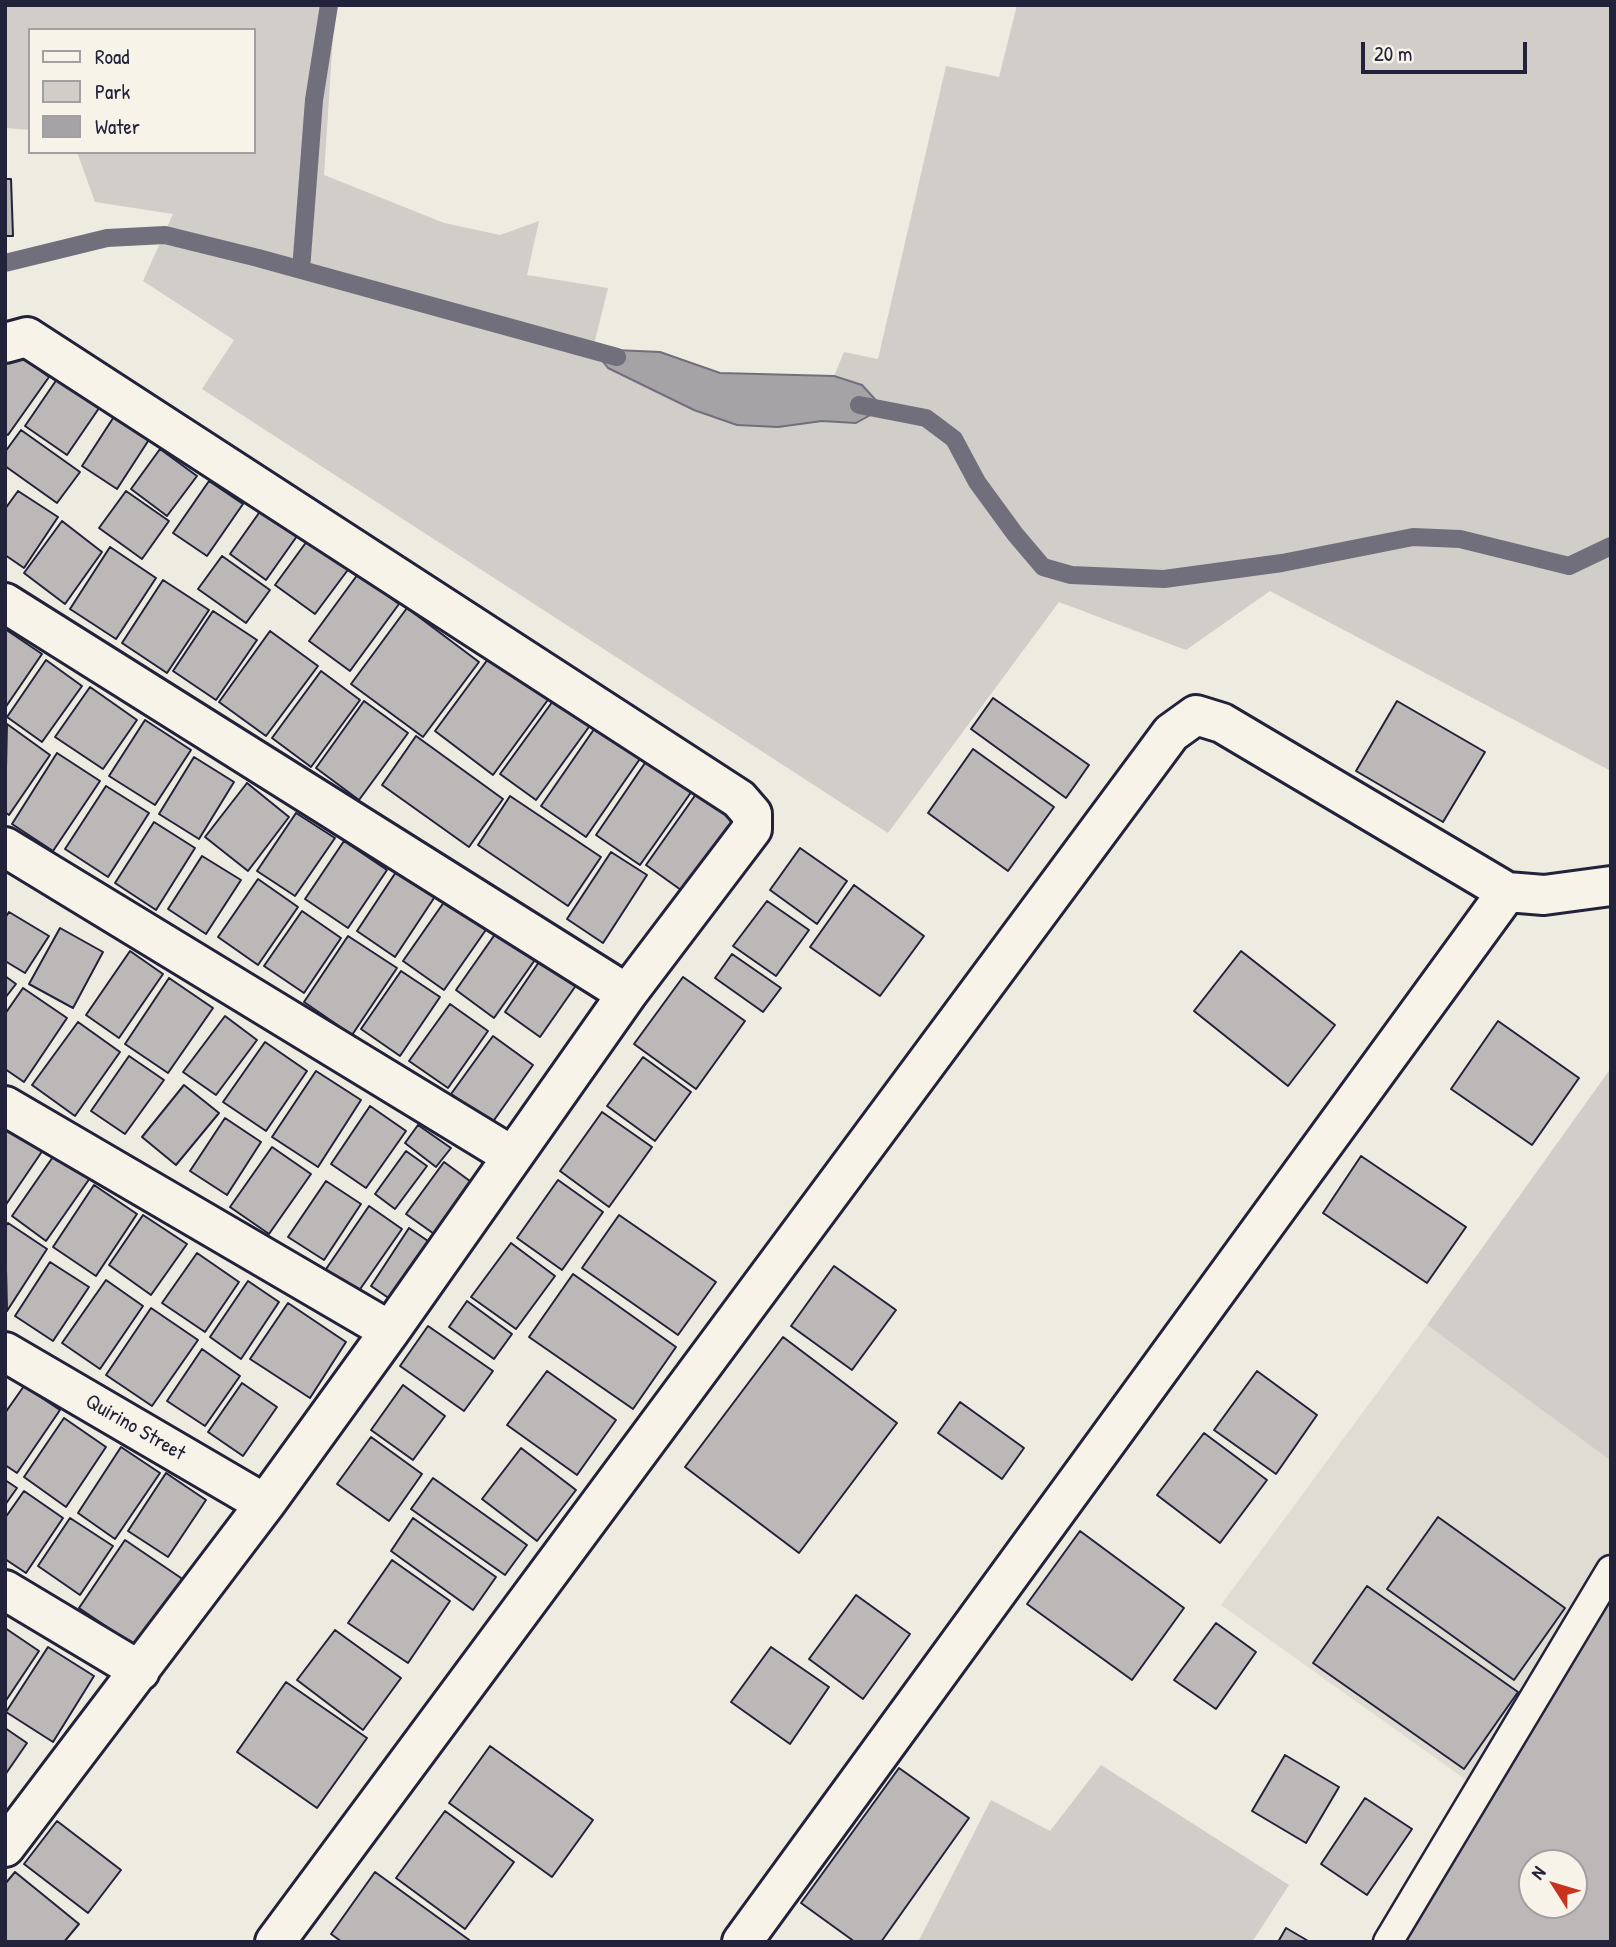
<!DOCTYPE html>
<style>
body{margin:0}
#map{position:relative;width:1616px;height:1947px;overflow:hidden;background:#eeebe1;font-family:"Patrick Hand",sans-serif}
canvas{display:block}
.frame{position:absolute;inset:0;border:7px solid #22223b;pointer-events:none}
.legend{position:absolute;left:28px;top:28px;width:228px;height:126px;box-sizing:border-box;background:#f7f3e8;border:2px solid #a29fa3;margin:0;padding:9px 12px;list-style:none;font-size:21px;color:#22223b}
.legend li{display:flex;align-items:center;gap:14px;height:35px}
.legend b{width:35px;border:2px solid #a29fa3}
.north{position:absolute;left:1518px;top:1849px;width:70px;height:70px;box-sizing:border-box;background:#f7f3e8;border:2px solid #a29fa3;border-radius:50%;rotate:307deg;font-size:19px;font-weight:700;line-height:28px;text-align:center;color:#22223b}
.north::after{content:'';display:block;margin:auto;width:24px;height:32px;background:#c8321e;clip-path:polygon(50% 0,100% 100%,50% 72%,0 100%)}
.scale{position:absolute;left:1361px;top:42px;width:166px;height:32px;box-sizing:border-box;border:4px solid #22223b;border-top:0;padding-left:9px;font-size:21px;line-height:24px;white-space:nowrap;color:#22223b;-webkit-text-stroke:5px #f7f3e8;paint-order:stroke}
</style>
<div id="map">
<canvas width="1616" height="1947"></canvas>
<div class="frame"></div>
<ul class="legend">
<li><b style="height:9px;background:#f7f3e8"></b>Road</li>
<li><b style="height:19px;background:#d1cdc9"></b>Park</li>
<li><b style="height:19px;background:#a6a3a6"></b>Water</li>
</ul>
<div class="north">N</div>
<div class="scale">20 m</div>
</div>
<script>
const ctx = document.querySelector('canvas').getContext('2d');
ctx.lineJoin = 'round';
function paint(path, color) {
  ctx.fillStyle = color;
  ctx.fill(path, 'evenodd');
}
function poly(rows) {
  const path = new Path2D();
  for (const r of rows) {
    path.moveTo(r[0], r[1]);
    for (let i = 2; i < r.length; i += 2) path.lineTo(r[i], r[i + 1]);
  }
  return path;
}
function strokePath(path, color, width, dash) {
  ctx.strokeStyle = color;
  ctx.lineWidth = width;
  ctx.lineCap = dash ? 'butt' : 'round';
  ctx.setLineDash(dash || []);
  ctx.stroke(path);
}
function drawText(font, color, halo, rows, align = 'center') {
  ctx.font = font + ' "Patrick Hand",sans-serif';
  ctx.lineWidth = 5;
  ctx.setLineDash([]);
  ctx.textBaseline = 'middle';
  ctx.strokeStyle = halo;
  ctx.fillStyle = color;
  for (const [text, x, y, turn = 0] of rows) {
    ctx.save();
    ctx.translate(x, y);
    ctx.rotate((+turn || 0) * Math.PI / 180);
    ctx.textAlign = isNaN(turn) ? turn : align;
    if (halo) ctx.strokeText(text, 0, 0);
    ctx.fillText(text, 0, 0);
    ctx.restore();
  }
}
const built = poly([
 [1427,1325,1611,1461,1611,1942,1373,1942,1469,1782,1221,1605],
 [1532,1863,1574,1863,1574,1905,1532,1905]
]);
const green = poly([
 [5,5,335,5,324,175,444,223,500,235,539,221,527,275,608,288,593,349,608,368,694,410,778,427,822,421,856,423,883,408,862,385,834,376,844,352,878,359,946,66,999,77,1017,5,1611,5,1611,771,1270,591,1186,650,1059,602,888,833,202,389,234,340,143,281,173,214,95,202,77,152,254,152,254,30,30,30,30,130,5,128],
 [1611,1068,1611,1461,1427,1325],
 [1101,1765,1289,1885,1252,1942,918,1942,991,1800,1050,1831]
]);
const water = poly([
 [593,349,660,352,720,373,834,376,862,385,883,408,856,423,822,421,778,427,737,425,694,410,608,368,593,349]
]);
const stream = poly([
 [5,263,107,238,165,235,258,258,617,357],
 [301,270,314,100,329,5],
 [859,405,926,418,954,439,977,482,1015,534,1043,567,1071,575,1164,579,1282,563,1413,537,1460,539,1569,566,1611,546]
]);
const building = poly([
 [5,179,11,179,13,236,5,236,5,179],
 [11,349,49,377,8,435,5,433,5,357,11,349],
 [66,366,108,395,67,455,25,426,66,366],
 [117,412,152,435,117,489,82,466,117,412],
 [21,430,80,472,57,503,5,466,5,452,21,430],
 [160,449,197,476,167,516,131,489,160,449],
 [209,481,243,504,207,556,173,533,209,481],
 [18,491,58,517,24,568,5,555,5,509,18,491],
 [126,491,169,521,142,559,99,528,126,491],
 [266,503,302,529,266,580,230,554,266,503],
 [62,521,102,552,65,604,24,573,62,521],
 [310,537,350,567,315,614,275,585,310,537],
 [110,547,156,578,116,639,70,609,110,547],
 [222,556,270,590,246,623,198,589,222,556],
 [358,574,399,604,350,671,309,641,358,574],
 [163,580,209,610,167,673,122,643,163,580],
 [407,608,479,662,423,737,351,684,407,608],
 [213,611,257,640,216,700,173,671,213,611],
 [5,629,42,654,5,708,5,629],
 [270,631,318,666,266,736,219,702,270,631],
 [491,655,550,697,493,775,435,731,491,655],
 [46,660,82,686,42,742,7,717,46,660],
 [321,671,360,700,311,767,272,738,321,671],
 [90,687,137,720,103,769,55,737,90,687],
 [558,694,594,720,536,800,500,774,558,694],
 [993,698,1089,765,1066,798,971,729,993,698],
 [364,701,408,733,359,800,316,768,364,701],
 [1397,701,1485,752,1443,822,1356,771,1397,701],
 [145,720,191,750,155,805,109,776,145,720],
 [599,722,644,753,586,837,541,806,599,722],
 [7,724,50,755,9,815,5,812,7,724],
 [416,736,503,799,469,847,382,785,416,736],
 [973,749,1054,807,1008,871,928,813,973,749],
 [57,753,100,781,53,851,12,824,57,753],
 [194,757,234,782,199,839,159,814,194,757],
 [647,760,692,791,640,865,596,835,647,760],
 [247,783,289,817,248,871,205,837,247,783],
 [106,786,149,813,108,877,65,849,106,786],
 [701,787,743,817,688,895,646,865,701,787],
 [510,796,601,857,568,906,478,845,510,796],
 [296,813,335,838,295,896,257,871,296,813],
 [154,822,195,848,156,910,115,883,154,822],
 [344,841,387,870,348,928,305,899,344,841],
 [800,848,847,881,817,924,770,890,800,848],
 [611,852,647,875,603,943,567,919,611,852],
 [202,856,241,880,206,934,168,909,202,856],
 [398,869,436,895,395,957,357,931,398,869],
 [258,879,298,907,258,965,218,937,258,879],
 [854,885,924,936,880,996,810,947,854,885],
 [449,895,490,924,444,990,403,961,449,895],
 [767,901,809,930,776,976,733,946,767,901],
 [302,911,341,938,304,993,264,966,302,911],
 [9,912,49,936,25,973,5,961,5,918,9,912],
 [60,928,103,952,73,1008,29,984,60,928],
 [498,930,537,957,494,1018,456,990,498,930],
 [348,936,397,968,352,1035,304,1002,348,936],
 [130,951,163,974,119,1038,86,1015,130,951],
 [1241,951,1335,1025,1288,1086,1194,1011,1241,951],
 [732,954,781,988,763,1012,715,978,732,954],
 [541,959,577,984,540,1037,505,1012,541,959],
 [401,971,440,997,400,1056,361,1029,401,971],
 [5,976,16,984,5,998,5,976],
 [683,977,745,1021,696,1089,634,1044,683,977],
 [169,978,213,1008,168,1073,125,1044,169,978],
 [23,988,67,1018,24,1082,5,1069,5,1014,23,988],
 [450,1004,488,1031,448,1088,409,1061,450,1004],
 [225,1016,257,1040,216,1095,183,1072,225,1016],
 [1498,1021,1579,1078,1532,1145,1451,1089,1498,1021],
 [78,1022,120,1052,75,1116,32,1085,78,1022],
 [493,1036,533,1065,492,1123,451,1094,493,1036],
 [265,1042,307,1071,266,1131,223,1102,265,1042],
 [129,1056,164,1080,125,1134,91,1111,129,1056],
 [643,1057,691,1092,655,1141,607,1106,643,1057],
 [316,1071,361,1100,318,1167,272,1137,316,1071],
 [184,1085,219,1113,176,1165,142,1137,184,1085],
 [370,1106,406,1131,366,1188,331,1164,370,1106],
 [602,1112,652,1147,609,1207,560,1171,602,1112],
 [225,1118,261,1142,227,1195,190,1171,225,1118],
 [5,1124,43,1150,5,1206,5,1124],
 [418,1125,451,1148,436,1167,405,1143,418,1125],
 [272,1147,311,1174,269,1234,230,1207,272,1147],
 [406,1151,427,1166,395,1209,375,1194,406,1151],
 [55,1154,90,1178,46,1241,12,1216,55,1154],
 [1361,1156,1466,1227,1427,1283,1323,1213,1361,1156],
 [444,1162,474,1184,437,1236,406,1214,444,1162],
 [558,1180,603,1212,562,1270,517,1238,558,1180],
 [326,1181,361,1204,324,1260,288,1237,326,1181],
 [94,1185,137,1214,96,1276,53,1247,94,1185],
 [369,1206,402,1229,356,1295,324,1272,369,1206],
 [143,1215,187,1244,151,1295,109,1265,143,1215],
 [619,1215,716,1282,678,1335,582,1268,619,1215],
 [8,1223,47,1249,7,1311,5,1227,8,1223],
 [409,1228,428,1241,390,1299,371,1286,409,1228],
 [511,1243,555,1276,516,1329,471,1297,511,1243],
 [197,1253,239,1282,205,1332,162,1303,197,1253],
 [50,1262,89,1287,53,1341,15,1316,50,1262],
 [834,1266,896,1310,852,1370,791,1326,834,1266],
 [573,1274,676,1347,633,1409,529,1337,573,1274],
 [106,1280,143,1306,100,1369,62,1343,106,1280],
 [248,1281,279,1302,241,1359,210,1337,248,1281],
 [467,1301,512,1334,494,1359,449,1327,467,1301],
 [288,1303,346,1342,310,1398,250,1359,288,1303],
 [151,1308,198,1340,152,1406,106,1375,151,1308],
 [428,1326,493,1371,464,1411,400,1366,428,1326],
 [783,1337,897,1423,799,1553,685,1467,783,1337],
 [202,1349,240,1376,205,1426,167,1401,202,1349],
 [547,1371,616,1420,577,1475,507,1425,547,1371],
 [1257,1371,1317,1415,1276,1474,1214,1430,1257,1371],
 [242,1383,277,1407,243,1456,208,1432,242,1383],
 [403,1385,445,1416,413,1460,371,1430,403,1385],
 [24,1386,60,1410,17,1473,5,1465,5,1413,24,1386],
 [960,1402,1024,1448,1002,1479,938,1433,960,1402],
 [64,1418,106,1447,66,1507,24,1477,64,1418],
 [1204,1433,1267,1480,1220,1543,1157,1495,1204,1433],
 [371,1437,422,1474,389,1521,337,1484,371,1437],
 [121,1447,160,1473,115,1539,78,1513,121,1447],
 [521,1448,576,1490,537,1541,482,1499,521,1448],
 [166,1473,206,1500,168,1557,128,1531,166,1473],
 [433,1478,527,1545,505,1575,411,1509,433,1478],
 [5,1480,17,1488,5,1505,5,1480],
 [24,1491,63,1518,26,1573,5,1559,5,1518,24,1491],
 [1438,1517,1565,1608,1514,1680,1387,1589,1438,1517],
 [70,1518,113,1546,80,1595,38,1566,70,1518],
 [413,1518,496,1577,473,1610,391,1551,413,1518],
 [1080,1531,1184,1608,1132,1680,1027,1604,1080,1531],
 [125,1540,184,1580,138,1648,79,1608,125,1540],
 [392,1560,450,1601,408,1663,348,1623,392,1560],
 [1367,1586,1518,1692,1464,1769,1313,1663,1367,1586],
 [856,1595,910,1634,863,1699,809,1659,856,1595],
 [1611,1597,1611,1942,1404,1942,1611,1597],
 [1532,1863,1574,1863,1574,1905,1532,1905,1532,1863],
 [1216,1623,1256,1652,1216,1709,1174,1680,1216,1623],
 [5,1628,39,1651,5,1702,5,1628],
 [335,1630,401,1678,363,1730,297,1680,335,1630],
 [48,1647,94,1676,53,1742,6,1712,48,1647],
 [771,1647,829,1687,790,1744,731,1702,771,1647],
 [286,1682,367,1738,317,1808,237,1752,286,1682],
 [5,1728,27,1743,5,1775,5,1728],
 [490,1746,593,1820,552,1877,449,1803,490,1746],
 [1285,1755,1339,1787,1306,1843,1252,1811,1285,1755],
 [899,1768,969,1818,881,1942,855,1942,801,1903,899,1768],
 [1365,1798,1412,1829,1367,1895,1321,1864,1365,1798],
 [445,1811,514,1862,465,1929,396,1878,445,1811],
 [57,1821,121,1870,88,1913,24,1864,57,1821],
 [15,1872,79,1924,64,1942,5,1942,5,1884,15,1872],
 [375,1872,472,1942,342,1942,331,1934,375,1872],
 [1286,1928,1310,1942,1278,1942,1286,1928]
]);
const service = poly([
 [1388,1942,1611,1570]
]);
const minor = poly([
 [5,343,27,337,739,799,752,814,752,829,627,994,390,1331,265,1504,5,1847],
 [5,603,627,994],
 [5,847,512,1156],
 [5,1106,390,1331],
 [5,1352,265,1504],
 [5,1590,140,1671],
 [275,1942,1171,733,1196,715,1222,723,1507,892,1544,895,1611,886],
 [742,1942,1507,892]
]);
const streetNames = [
 ["Quirino Street",135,1428,30]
];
paint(built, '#dfdcd4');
paint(green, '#d1cdc9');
paint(water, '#a6a3a6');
strokePath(water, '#716f7b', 2);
strokePath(stream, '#716f7b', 18);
paint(building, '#bbb8b7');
strokePath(building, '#22223b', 2);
strokePath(service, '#22223b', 33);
strokePath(minor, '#22223b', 44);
strokePath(service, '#f7f3e8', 28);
strokePath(minor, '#f7f3e8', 38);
drawText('21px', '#22223b', '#f7f3e8', streetNames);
</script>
